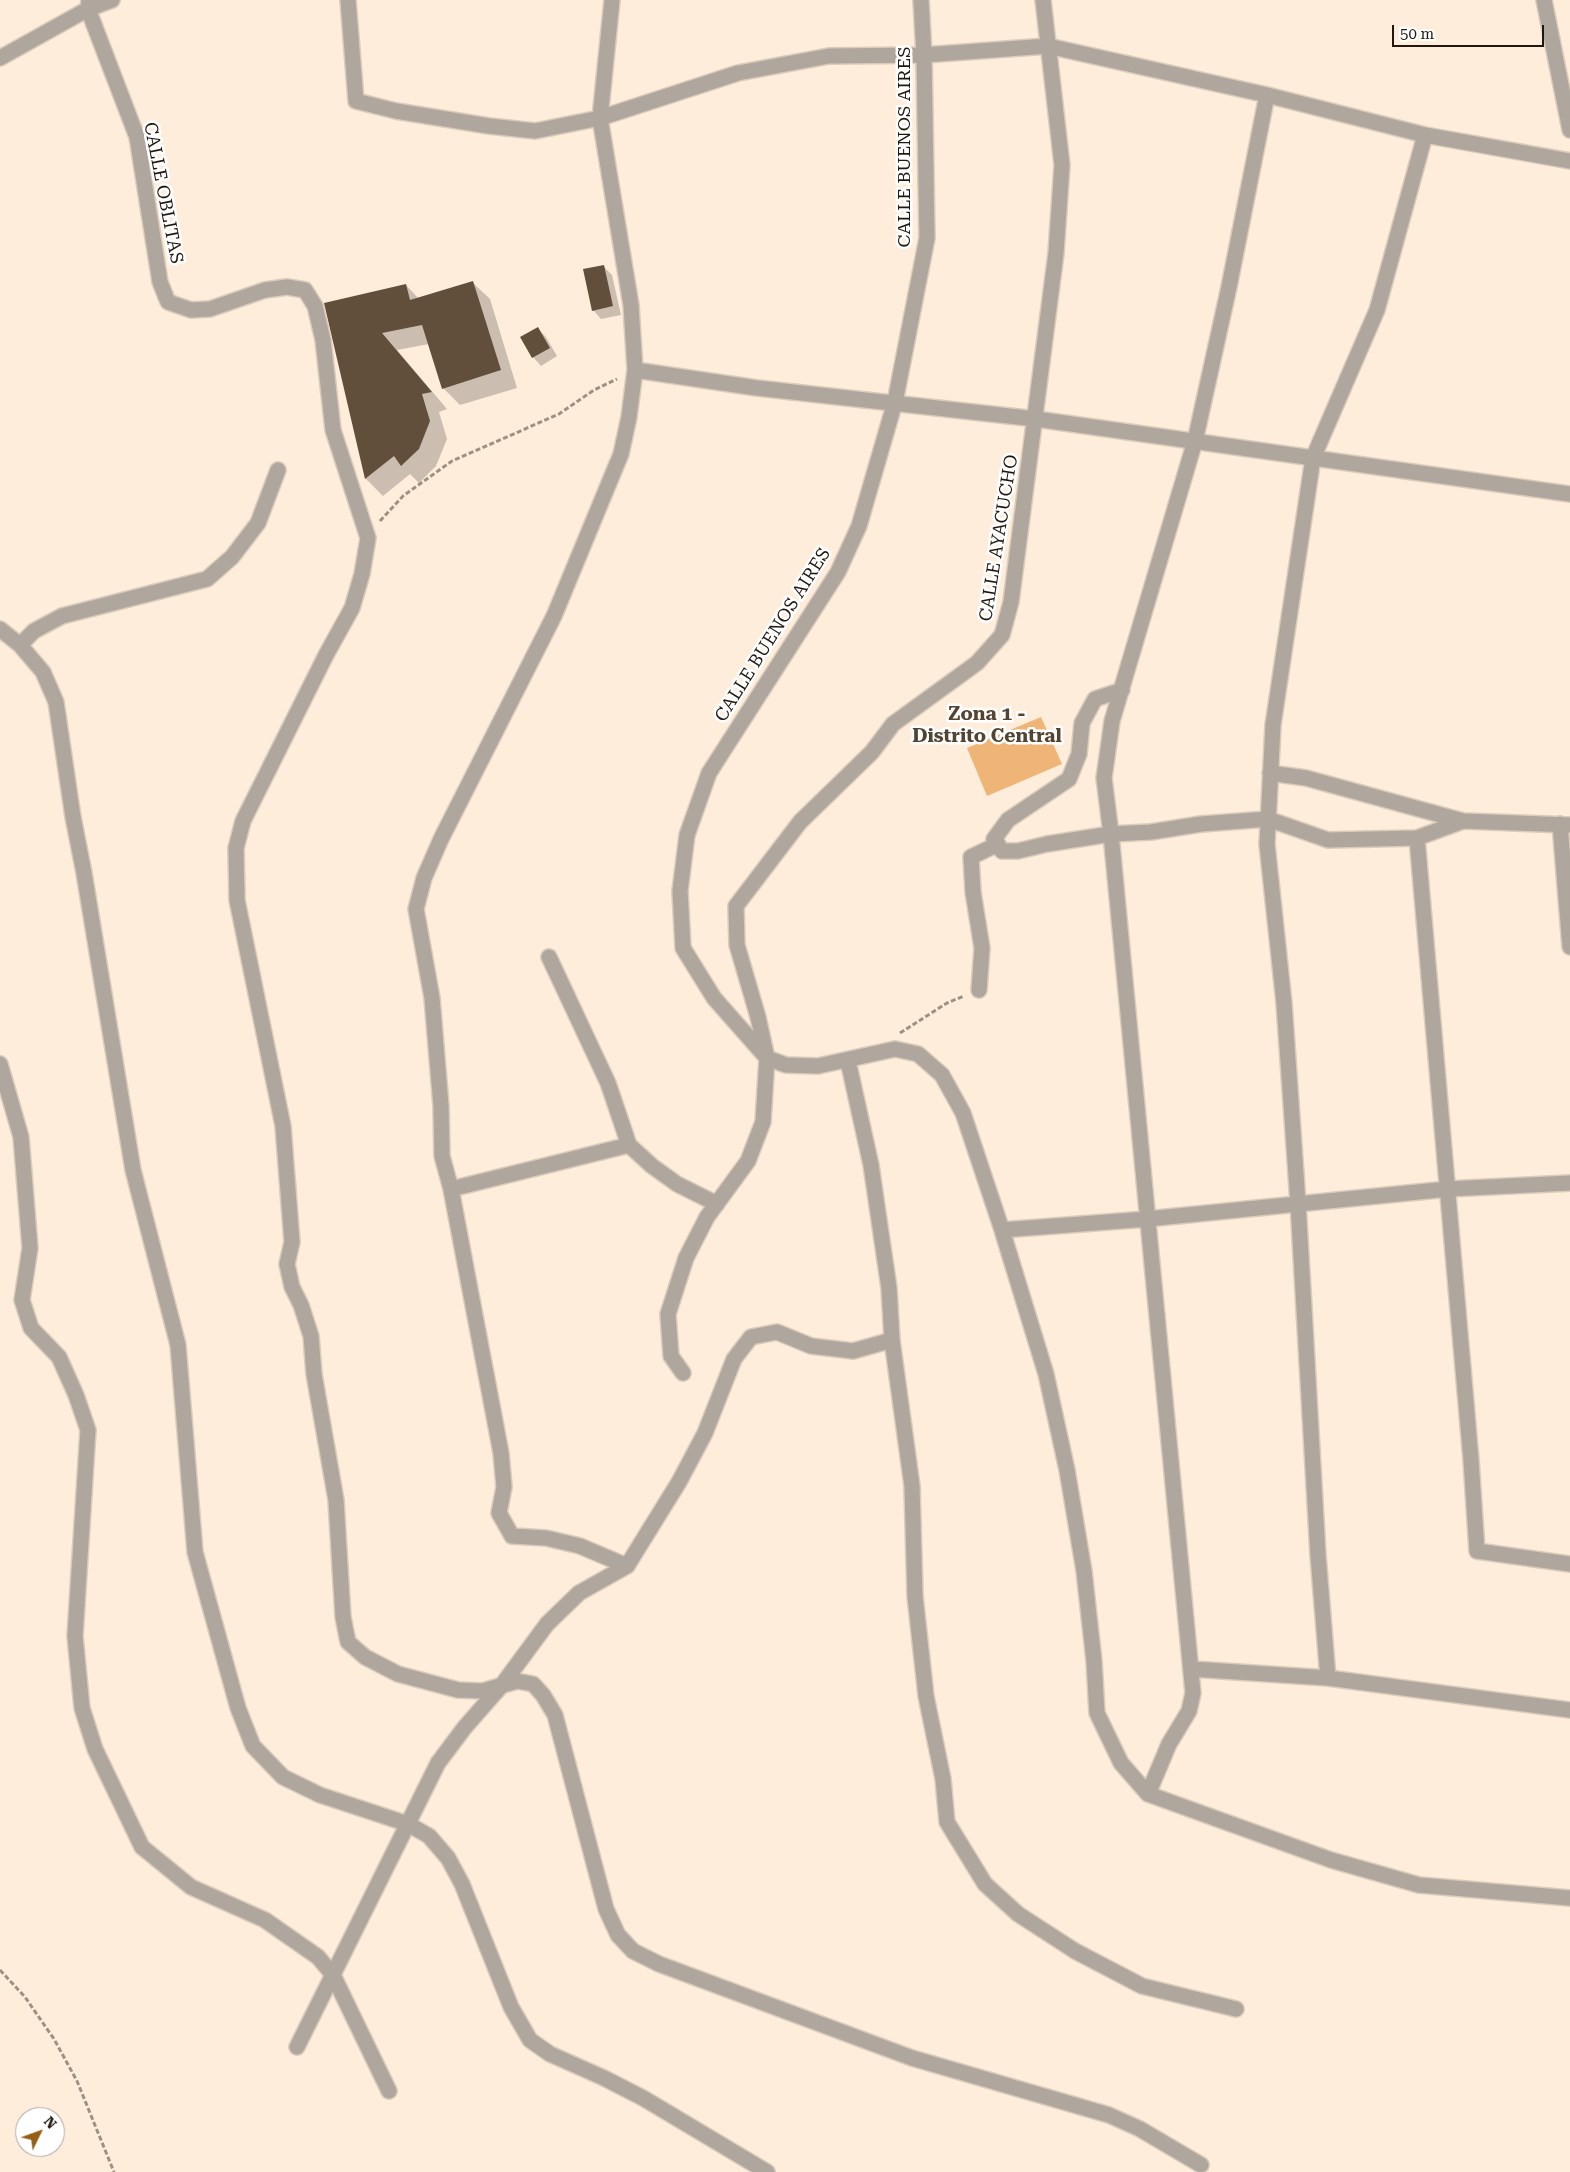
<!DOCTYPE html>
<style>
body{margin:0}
#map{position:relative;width:1570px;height:2172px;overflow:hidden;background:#feeddb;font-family:"Roboto Serif",serif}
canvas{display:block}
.north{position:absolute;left:15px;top:2107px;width:50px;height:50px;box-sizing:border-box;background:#fff;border:1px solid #a6a39f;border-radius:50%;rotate:48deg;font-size:14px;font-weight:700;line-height:20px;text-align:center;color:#201810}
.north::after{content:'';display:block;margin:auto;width:18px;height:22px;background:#955f16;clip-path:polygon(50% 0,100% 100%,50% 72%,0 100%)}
.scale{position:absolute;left:1392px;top:25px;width:152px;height:22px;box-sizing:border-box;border:2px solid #201810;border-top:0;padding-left:6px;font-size:15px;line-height:18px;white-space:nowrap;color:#201810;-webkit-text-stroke:4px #fff;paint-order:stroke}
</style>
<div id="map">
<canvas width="1570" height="2172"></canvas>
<div class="north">N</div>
<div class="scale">50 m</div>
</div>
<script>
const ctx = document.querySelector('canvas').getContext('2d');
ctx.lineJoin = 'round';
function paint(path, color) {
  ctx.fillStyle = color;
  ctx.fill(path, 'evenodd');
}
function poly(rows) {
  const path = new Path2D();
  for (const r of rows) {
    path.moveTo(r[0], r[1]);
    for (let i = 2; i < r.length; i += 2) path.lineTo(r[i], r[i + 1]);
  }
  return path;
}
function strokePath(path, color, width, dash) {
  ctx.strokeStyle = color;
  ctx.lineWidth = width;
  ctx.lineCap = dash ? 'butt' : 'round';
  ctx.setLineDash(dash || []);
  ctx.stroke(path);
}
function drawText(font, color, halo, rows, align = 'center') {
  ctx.font = font + ' "Roboto Serif",serif';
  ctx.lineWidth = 5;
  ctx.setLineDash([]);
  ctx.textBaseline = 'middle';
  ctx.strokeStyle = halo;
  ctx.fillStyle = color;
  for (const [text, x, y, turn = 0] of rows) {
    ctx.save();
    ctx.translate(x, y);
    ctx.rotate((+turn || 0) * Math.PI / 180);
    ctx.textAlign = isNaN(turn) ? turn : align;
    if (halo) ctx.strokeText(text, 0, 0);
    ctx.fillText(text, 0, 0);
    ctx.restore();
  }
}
const green = poly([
 [1041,717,1062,764,987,796,967,748]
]);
const shadow = poly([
 [603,266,612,275,621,315,601,319,593,310],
 [472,282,490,299,517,388,460,405,443,388,429,344,397,350,447,409,439,412,447,439,436,466,419,483,410,474,383,496,366,479,325,304,406,285,419,299],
 [538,329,546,337,557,356,541,366,533,357]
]);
const building = poly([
 [604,265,613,306,592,311,583,269],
 [473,281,501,370,442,389,422,325,382,333,432,392,422,394,430,421,419,449,401,466,394,456,365,479,324,303,406,284,410,300],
 [538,327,550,348,532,358,520,337]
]);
const path = poly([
 [380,521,403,496,452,461,559,414,594,390,617,379],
 [900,1033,947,1003,964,996],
 [0,1970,25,1997,54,2039,77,2081,114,2172]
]);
const minor = poly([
 [89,0,88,9,137,137,160,282,168,302,191,310,210,309,265,290,287,287,305,290,315,306,323,340,333,430,368,538,362,574,352,608,326,655,243,821,236,848,237,900,283,1126,292,1242,287,1264,292,1287,301,1305,311,1336,314,1374,336,1500,343,1617,348,1642,365,1657,398,1674,458,1690,483,1691,517,1681,533,1684,543,1695,555,1715,606,1909,618,1935,633,1951,659,1964,912,2058,1109,2115,1140,2129,1201,2165],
 [348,0,356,101,396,111,489,126,535,131,600,118,738,73,829,56,924,55,1048,46,1267,95,1425,135,1570,161],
 [612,0,600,118,631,305,635,370,629,417,621,454,554,616,441,839,424,878,416,909,432,998,441,1106,442,1156,451,1189,501,1453,504,1487,499,1513,512,1536,546,1538,580,1546,627,1566],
 [921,0,924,55,927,238,895,402,859,526,838,572,709,773,687,835,680,891,683,948,714,998,767,1058,786,1065,818,1066,895,1049,918,1054,942,1075,963,1113,1002,1230,1046,1374,1067,1470,1084,1571,1094,1661,1097,1713,1121,1763,1148,1794,1331,1860,1419,1885,1570,1898],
 [1544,0,1570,130],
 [0,58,88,9,112,0],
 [635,370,757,388,1036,419,1570,494],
 [0,629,20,645,34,631,62,616,207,579,232,557,258,523,278,470],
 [20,645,43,672,56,702,73,817,84,873,133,1170,178,1345,195,1552,238,1708,253,1746,283,1777,320,1795,408,1824,429,1836,448,1858,462,1884,511,2007,530,2040,550,2054,604,2078,643,2098,767,2172],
 [1122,690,1095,699,1082,723,1079,754,1069,779,1008,820,994,839,1002,851,1018,851,1047,844,1111,834,1151,832,1201,824,1268,819,1328,840,1417,838,1463,821,1570,825],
 [1270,773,1306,778,1463,821],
 [1560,824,1570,947],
 [1417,838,1471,1460,1477,1551,1570,1564],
 [549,957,608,1083,629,1145,652,1166,677,1184,717,1204],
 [979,990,982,948,973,892,971,857,998,844],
 [848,1061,871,1165,889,1288,892,1340,912,1486,915,1596,926,1696,943,1779,947,1822,985,1884,1018,1914,1075,1951,1142,1986,1236,2009],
 [0,1064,21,1137,30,1248,22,1300,31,1328,59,1357,76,1395,88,1430,75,1636,82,1708,95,1749,142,1847,191,1887,265,1920,318,1957,333,1975,389,2091],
 [451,1189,629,1145],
 [1002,1230,1147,1219,1448,1189,1570,1183],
 [683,1373,671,1356,668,1314,686,1258,707,1217,748,1161,763,1122,767,1058,758,1017,737,945,736,906,800,822,872,752,893,724,977,663,1002,635,1011,602,1056,253,1062,165,1043,0],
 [1192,1669,1328,1678,1570,1710],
 [1328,1678,1318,1555,1298,1203,1284,1003,1267,844,1273,725,1313,458,1377,310,1425,135],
 [1148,1794,1169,1744,1189,1711,1193,1693,1111,834,1104,778,1112,721,1195,441,1229,287,1267,95],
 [297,2047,438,1763,465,1727,502,1685,547,1624,579,1593,627,1566,679,1482,705,1433,734,1359,751,1337,777,1332,811,1346,853,1351,892,1340]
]);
const streetNames = [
 ["CALLE BUENOS AIRES",905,147,-90],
 ["CALLE OBLITAS",163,193,79],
 ["CALLE AYACUCHO",999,538,-81],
 ["CALLE BUENOS AIRES",773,635,-58]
];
const neighbourhoodNames = [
 ["Zona 1 -",987,714],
 ["Distrito Central",987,736]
];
paint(green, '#eeb576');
paint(shadow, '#0003');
paint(building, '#614f3c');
strokePath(minor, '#dacbbb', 18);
strokePath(path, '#9e9183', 3, [5, 2.5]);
strokePath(minor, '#afa69d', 15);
drawText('18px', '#201810', '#fff', streetNames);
drawText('bold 19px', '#544330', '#fff', neighbourhoodNames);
</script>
